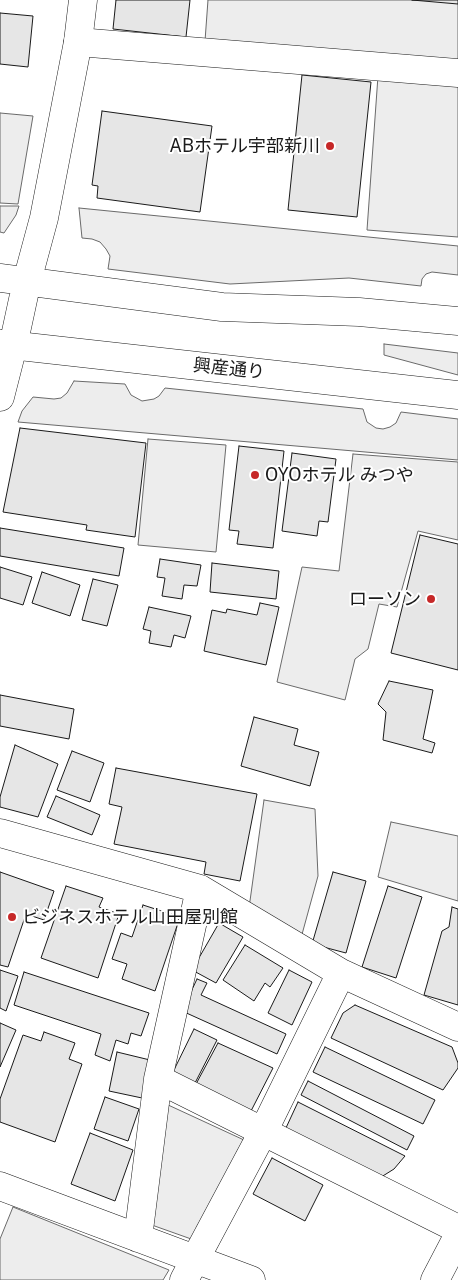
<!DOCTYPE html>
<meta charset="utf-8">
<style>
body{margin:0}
canvas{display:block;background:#fff}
</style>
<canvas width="458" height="1280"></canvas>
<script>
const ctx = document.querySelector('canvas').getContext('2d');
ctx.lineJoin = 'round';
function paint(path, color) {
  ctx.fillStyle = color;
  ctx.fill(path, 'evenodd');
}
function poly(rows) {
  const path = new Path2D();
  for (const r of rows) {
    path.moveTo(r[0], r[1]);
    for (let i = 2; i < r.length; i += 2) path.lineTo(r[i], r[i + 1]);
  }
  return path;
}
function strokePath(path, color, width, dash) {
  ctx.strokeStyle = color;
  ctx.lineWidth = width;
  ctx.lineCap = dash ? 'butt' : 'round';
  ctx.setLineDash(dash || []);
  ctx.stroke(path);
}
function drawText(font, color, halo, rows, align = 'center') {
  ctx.font = font + ' "Public Sans","Noto Sans JP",sans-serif';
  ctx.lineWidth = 4;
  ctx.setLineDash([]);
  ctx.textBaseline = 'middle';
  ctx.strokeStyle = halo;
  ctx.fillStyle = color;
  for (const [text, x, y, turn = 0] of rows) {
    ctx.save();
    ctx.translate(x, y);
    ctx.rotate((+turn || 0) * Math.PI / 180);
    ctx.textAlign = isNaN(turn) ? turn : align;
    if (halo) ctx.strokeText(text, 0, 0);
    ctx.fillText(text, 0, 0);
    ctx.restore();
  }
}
const built = poly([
 [208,0,458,0,458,61,205,41,208,0],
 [378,76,458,82,458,237,367,230,378,76],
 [0,113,33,116,18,204,0,203,0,113],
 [0,206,19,206,16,215,4,233,0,232,0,206],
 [79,208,458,246,458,275,432,272,426,274,422,279,421,286,349,278,230,284,108,269,110,256,106,249,100,242,92,239,82,238,79,208],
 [384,344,458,353,458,375,384,355,384,344],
 [74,381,125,384,131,395,142,401,154,399,159,396,165,388,363,409,367,422,376,428,383,429,390,427,396,423,401,412,458,419,458,460,18,422,22,411,33,397,54,399,61,398,67,393,74,381],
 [148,439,226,445,216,552,138,545,148,439],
 [353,454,458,462,458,540,418,531,397,607,379,604,368,649,355,659,345,700,277,682,302,567,339,571,353,454],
 [264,800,315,809,318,876,301,938,249,908,264,800],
 [391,822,458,836,458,901,378,877,391,822],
 [166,1104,244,1140,194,1240,149,1224,166,1104],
 [13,1207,169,1270,163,1280,0,1280,0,1239,13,1207]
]);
const building = poly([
 [116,0,190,0,186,37,113,29,116,0],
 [412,0,458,0,458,4,412,0],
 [0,13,33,16,28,67,0,64,0,13],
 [302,75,371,82,357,217,288,210,302,75],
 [102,111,212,126,200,212,97,198,98,186,92,185,102,111],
 [20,428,146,443,135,537,86,530,87,525,3,512,20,428],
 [239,446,284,451,273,548,237,544,239,531,229,530,239,446],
 [292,453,336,459,328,522,319,521,317,536,282,531,292,453],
 [0,528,124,548,119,576,0,556,0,528],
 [420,535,458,544,458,670,391,653,420,535],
 [160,559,201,565,197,586,184,585,182,599,162,596,165,578,157,577,160,559],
 [212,563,279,571,276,599,210,592,212,563],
 [0,567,32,577,23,605,0,598,0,567],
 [42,572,80,585,70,616,32,603,42,572],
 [93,579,118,585,107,626,82,620,93,579],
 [260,603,279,607,266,665,204,651,212,610,226,613,227,609,257,615,260,603],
 [149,607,191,616,185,638,174,635,171,647,149,643,151,631,143,629,149,607],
 [389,681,433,690,423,739,435,743,432,753,383,740,386,712,378,704,389,681],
 [0,695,74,709,69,739,0,726,0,695],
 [254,717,298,729,294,745,319,752,310,786,241,766,254,717],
 [15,745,58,764,38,817,0,807,0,797,15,745],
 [72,751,104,763,90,802,57,790,72,751],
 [116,768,257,794,240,881,204,874,206,862,114,844,122,807,109,804,116,768],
 [56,796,100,815,92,835,47,817,56,796],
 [0,872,54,891,44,920,26,914,8,967,0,965,0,872],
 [333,872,366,881,346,953,312,944,333,872],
 [66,886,103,898,99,907,119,914,98,978,41,958,66,886],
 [388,886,422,897,396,978,362,967,388,886],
 [143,905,180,917,155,991,122,979,127,964,112,959,121,933,132,937,143,905],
 [452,907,458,909,458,1005,424,995,442,931,449,927,452,907],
 [219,923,243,937,216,983,192,970,219,923],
 [245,945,283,968,270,987,265,983,254,1001,223,980,245,945],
 [0,970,18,976,6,1011,0,1008,0,970],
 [289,970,312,982,292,1025,268,1013,289,970],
 [24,972,149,1013,141,1036,131,1033,128,1044,116,1040,110,1061,95,1055,101,1034,14,1005,24,972],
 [197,979,207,983,201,995,286,1034,277,1054,182,1011,197,979],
 [355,1005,452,1047,458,1063,458,1068,443,1090,331,1038,343,1013,355,1005],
 [0,1023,16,1030,0,1067,0,1023],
 [194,1029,217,1040,195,1083,173,1072,194,1029],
 [44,1032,75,1043,69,1059,82,1064,55,1142,0,1122,0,1099,23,1035,41,1041,44,1032],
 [218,1043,273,1068,251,1111,196,1084,218,1043],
 [325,1047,435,1100,423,1124,313,1072,325,1047],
 [117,1052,150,1060,142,1098,109,1091,117,1052],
 [308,1081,414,1136,407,1150,301,1095,308,1081],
 [105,1097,139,1109,128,1141,94,1129,105,1097],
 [298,1102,405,1156,394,1169,378,1179,285,1130,298,1102],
 [90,1133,133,1150,115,1201,71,1184,90,1133],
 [272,1158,323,1185,305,1221,253,1194,272,1158]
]);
const minor = poly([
 [78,42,458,73],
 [0,397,13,346],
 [0,833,200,889,341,973,458,1027],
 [158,1079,458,1229],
 [0,1186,251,1280],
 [138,1238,158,1079,200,889],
 [184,1280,263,1132,341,973]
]);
const tertiary = poly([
 [0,278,222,307,359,312,458,321],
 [0,344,458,395],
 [13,346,27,281,44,218,78,42,83,0],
 [435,1280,458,1236]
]);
const markers = [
 [330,146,5,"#c62828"],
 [255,475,5,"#c62828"],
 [431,599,5,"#c62828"],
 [12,917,5,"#c62828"]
];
const poiNames = [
 ["ABホテル宇部新川",320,146],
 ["OYOホテル みつや",265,475,"left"],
 ["ローソン",421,599],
 ["ビジネスホテル山田屋別館",22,917,"left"]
];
const streetNames = [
 ["興産通り",229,369,6]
];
paint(built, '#ededed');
strokePath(built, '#6a6a6a', 1);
paint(building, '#e6e6e6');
strokePath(building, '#1a1a1a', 1);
strokePath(minor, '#1a1a1a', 29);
strokePath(tertiary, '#1a1a1a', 29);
strokePath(minor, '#fff', 28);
strokePath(tertiary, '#fff', 28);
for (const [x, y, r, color] of markers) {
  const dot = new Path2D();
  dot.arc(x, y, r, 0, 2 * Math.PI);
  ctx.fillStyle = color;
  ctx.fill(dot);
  strokePath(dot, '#fff', 2);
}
drawText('18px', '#1a1a1a', '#fff', poiNames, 'right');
drawText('18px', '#1a1a1a', '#fff', streetNames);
</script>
